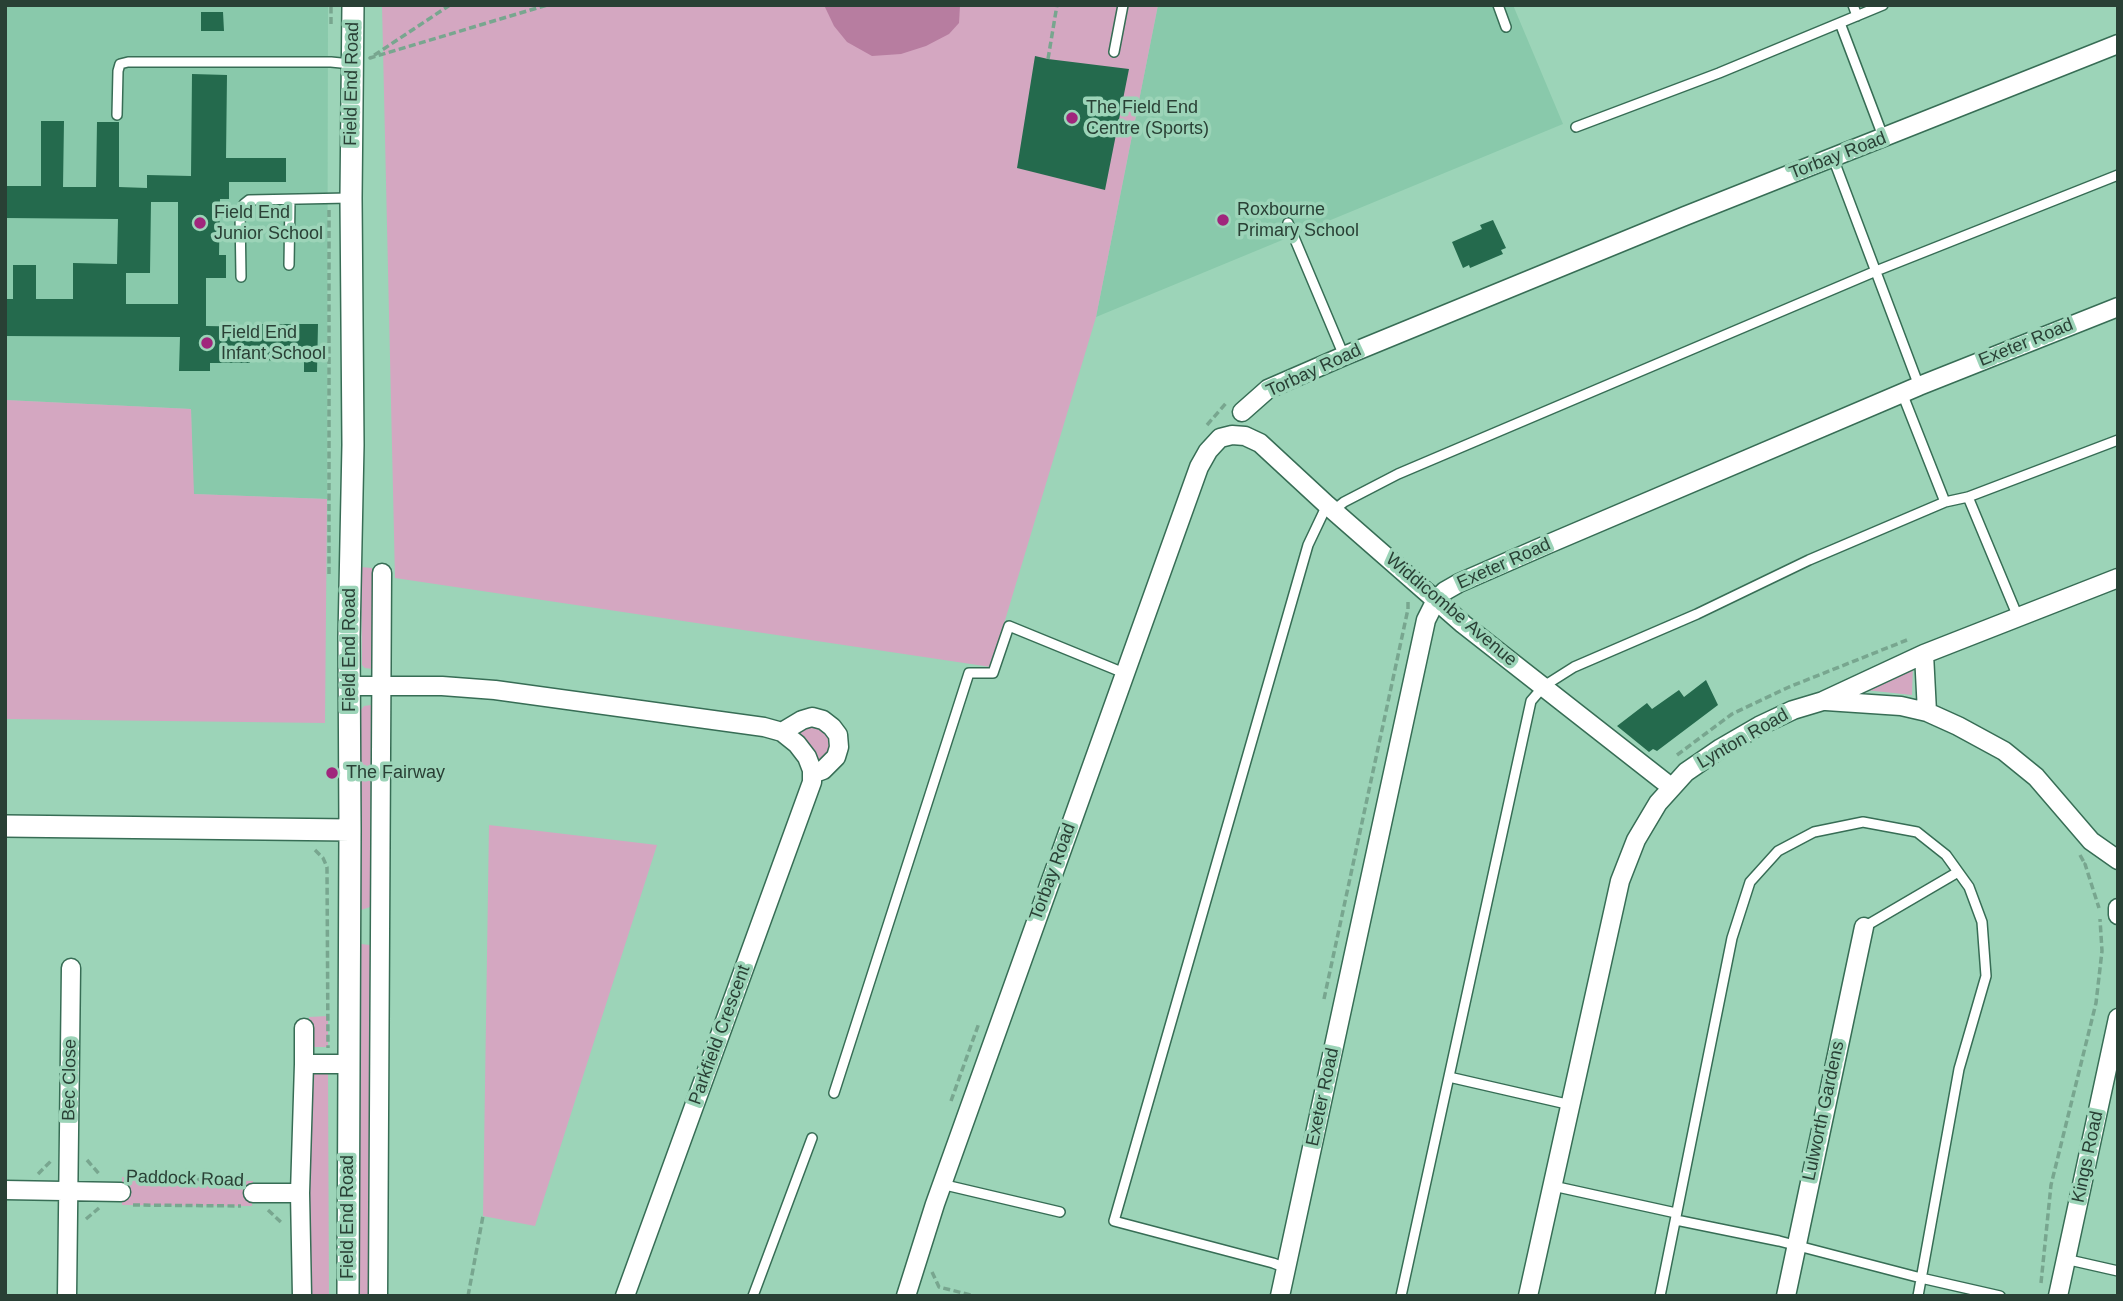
<!DOCTYPE html>
<style>
body{margin:0}
#map{position:relative;width:2123px;height:1301px;overflow:hidden;background:#9cd4b8;font-family:Arial,sans-serif}
canvas{display:block}
.frame{position:absolute;inset:0;border:7px solid #294035;pointer-events:none}
</style>
<div id="map">
<canvas width="2123" height="1301"></canvas>
<div class="frame"></div>
</div>
<script>
const ctx = document.querySelector('canvas').getContext('2d');
ctx.lineJoin = 'round';
function paint(path, color) {
  ctx.fillStyle = color;
  ctx.fill(path, 'evenodd');
}
function poly(rows) {
  const path = new Path2D();
  for (const r of rows) {
    path.moveTo(r[0], r[1]);
    for (let i = 2; i < r.length; i += 2) path.lineTo(r[i], r[i + 1]);
  }
  return path;
}
function strokePath(path, color, width, dash) {
  ctx.strokeStyle = color;
  ctx.lineWidth = width;
  ctx.lineCap = dash ? 'butt' : 'round';
  ctx.setLineDash(dash || []);
  ctx.stroke(path);
}
function drawText(font, color, halo, rows, align = 'center') {
  ctx.font = font + ' Arial,sans-serif';
  ctx.lineWidth = 7;
  ctx.setLineDash([]);
  ctx.textBaseline = 'middle';
  ctx.strokeStyle = halo;
  ctx.fillStyle = color;
  for (const [text, x, y, turn = 0] of rows) {
    ctx.save();
    ctx.translate(x, y);
    ctx.rotate((+turn || 0) * Math.PI / 180);
    ctx.textAlign = isNaN(turn) ? turn : align;
    if (halo) ctx.strokeText(text, 0, 0);
    ctx.fillText(text, 0, 0);
    ctx.restore();
  }
}
const built = poly([
 [5,5,328,5,327,499,193,494,191,409,5,400],
 [1158,5,1513,5,1563,124,1096,317]
]);
const green = poly([
 [382,5,1158,5,1096,317,991,667,395,578],
 [5,400,191,409,194,494,327,499,325,723,5,719],
 [361,567,372,568,372,669,365,668,362,665],
 [1913,664,1912,695,1865,690],
 [371,705,370,907,361,910,361,710,364,706],
 [814,722,828,731,832,751,820,765,810,745,795,731],
 [489,825,657,845,535,1226,483,1216],
 [361,944,370,945,371,1296,359,1296],
 [328,1016,328,1047,309,1047,309,1017],
 [304,1064,328,1064,329,1296,302,1296],
 [122,1177,253,1181,252,1206,122,1205]
]);
const forest = poly([
 [824,5,959,5,960,6,959,23,949,34,926,46,901,54,872,56,847,42,834,26]
]);
const building = poly([
 [201,12,223,12,224,31,201,31],
 [1035,56,1048,59,1129,69,1105,190,1017,168],
 [192,74,227,75,226,158,286,158,286,182,229,182,229,199,220,199,219,255,226,255,226,278,206,278,206,326,260,327,260,324,318,324,317,372,304,372,304,361,250,360,250,363,210,363,210,371,179,371,180,337,5,336,5,299,13,299,13,265,36,265,36,299,73,299,73,263,117,264,118,219,5,218,5,186,41,186,41,121,64,121,63,187,96,187,97,122,119,122,119,187,147,188,147,175,191,176],
 [151,202,178,202,178,304,126,304,126,273,150,273],
 [1493,220,1506,248,1501,250,1503,254,1470,268,1469,265,1463,268,1452,242,1482,229,1480,225],
 [1706,680,1718,705,1657,751,1653,749,1649,752,1617,726,1647,703,1652,709,1679,690,1684,697]
]);
const path = poly([
 [450,5,370,58,547,5],
 [331,24,331,5],
 [1048,59,1057,5],
 [1207,425,1227,402],
 [329,574,329,210],
 [1677,755,1732,714,1789,687,1907,640],
 [315,850,323,858,327,867,328,1048],
 [2080,855,2085,864],
 [2086,863,2085,864,2099,908],
 [1324,999,1408,609,1408,599],
 [951,1101,979,1023],
 [87,1160,100,1175],
 [38,1174,52,1160],
 [131,1177,242,1181],
 [133,1205,241,1206],
 [268,1210,283,1224],
 [86,1219,99,1208],
 [932,1272,939,1287,975,1296],
 [2041,1283,2051,1185,2096,1003,2102,951,2100,919],
 [468,1296,483,1216]
]);
const service = poly([
 [1498,5,1506,27],
 [1853,5,1857,16],
 [1840,23,1884,139],
 [1114,52,1123,5],
 [117,115,118,71,120,64,128,62,331,62,351,64],
 [1576,127,1719,73,1883,5],
 [1833,158,1919,386],
 [1288,223,1344,356],
 [289,265,290,200],
 [241,277,240,212,244,204,249,200,349,198],
 [1902,393,1945,502],
 [1968,497,2018,617],
 [1334,510,1344,502,1398,474,1876,271,2118,175],
 [1864,927,1958,872],
 [1449,1077,1571,1105],
 [834,1093,969,673,993,673,1009,626,1124,673],
 [941,1184,1060,1212],
 [1553,1186,1676,1213],
 [1676,1220,1779,1241,1921,1278,2000,1296],
 [2065,1259,2118,1271],
 [1286,1268,1273,1263,1114,1221,1308,545,1327,505],
 [753,1296,812,1138],
 [1401,1296,1531,701,1544,686,1574,667,1697,614,1809,560,1945,502,1968,497,2118,440],
 [1660,1296,1732,938,1750,882,1778,851,1814,832,1863,822,1917,832,1946,855,1969,887,1982,922,1986,976,1959,1069,1918,1296]
]);
const minor = poly([
 [1242,412,1268,389,1344,356,1685,216,2118,44],
 [1924,654,1927,712],
 [349,686,442,686,495,690,764,727,782,732,797,744,807,757,812,770,812,782,625,1296],
 [1826,701,1901,706,1927,712,1958,726,2004,751,2036,777,2091,841,2118,860],
 [782,732,802,720,812,717,823,720,832,727,838,735,839,747,836,757,823,770,812,774],
 [2118,908,2118,915],
 [304,1064,304,1028],
 [5,1190,121,1192],
 [253,1193,300,1193],
 [67,1296,71,968],
 [302,1296,300,1193,304,1064,349,1064],
 [378,1296,382,573],
 [906,1296,935,1204,1199,467,1208,451,1220,438,1232,435,1245,436,1260,443,1327,505,1463,624,1671,787],
 [1280,1296,1426,620,1436,600,1445,591,1459,583,1546,545,1919,386,2118,307],
 [1528,1296,1620,881,1636,840,1658,803,1686,772,1721,748,1759,726,1793,710,1823,701,1924,654,2118,578],
 [1786,1296,1864,927],
 [2058,1296,2118,1018]
]);
const tertiary = poly([
 [5,826,350,830],
 [348,1296,350,830,349,637,353,445,351,198,353,5]
]);
const markers = [
 [1072,118,7,"#a0267c"],
 [1223,220,7,"#a0267c"],
 [200,223,7,"#a0267c"],
 [207,343,7,"#a0267c"],
 [332,773,7,"#a0267c"]
];
const streetNames = [
 ["Field End Road",352,84,-89],
 ["Torbay Road",1838,156,-21],
 ["Exeter Road",2026,343,-22],
 ["Torbay Road",1314,371,-25],
 ["Exeter Road",1504,564,-24],
 ["Widdicombe Avenue",1451,610,40],
 ["Field End Road",350,650,-90],
 ["Lynton Road",1743,739,-30],
 ["Torbay Road",1053,872,-70],
 ["Parkfield Crescent",720,1035,-70],
 ["Bec Close",70,1080,-89],
 ["Exeter Road",1323,1097,-78],
 ["Lulworth Gardens",1824,1111,-78],
 ["Kings Road",2088,1157,-78],
 ["Paddock Road",185,1179,2],
 ["Field End Road",348,1217,-90]
];
const poiNames = [
 ["The Field End",1086,108],
 ["Centre (Sports)",1086,129],
 ["Roxbourne",1237,210],
 ["Primary School",1237,231],
 ["Field End",214,213],
 ["Junior School",214,234],
 ["Field End",221,333],
 ["Infant School",221,354],
 ["The Fairway",346,773]
];
paint(built, '#89c9ab');
paint(green, '#d4a7c1');
paint(forest, '#b77da0');
paint(building, '#246a4d');
strokePath(service, '#376d55', 12);
strokePath(minor, '#376d55', 21);
strokePath(tertiary, '#376d55', 24);
strokePath(path, '#78a68f', 3.5, [7, 3.5]);
strokePath(service, '#fff', 9);
strokePath(minor, '#fff', 18);
strokePath(tertiary, '#fff', 21);
for (const [x, y, r, color] of markers) {
  const dot = new Path2D();
  dot.arc(x, y, r, 0, 2 * Math.PI);
  ctx.fillStyle = color;
  ctx.fill(dot);
  strokePath(dot, '#9cd4b8', 2.5);
}
drawText('18px', '#294035', '#9cd4b8', streetNames);
drawText('18px', '#294035', '#9cd4b8', poiNames, 'left');
</script>
